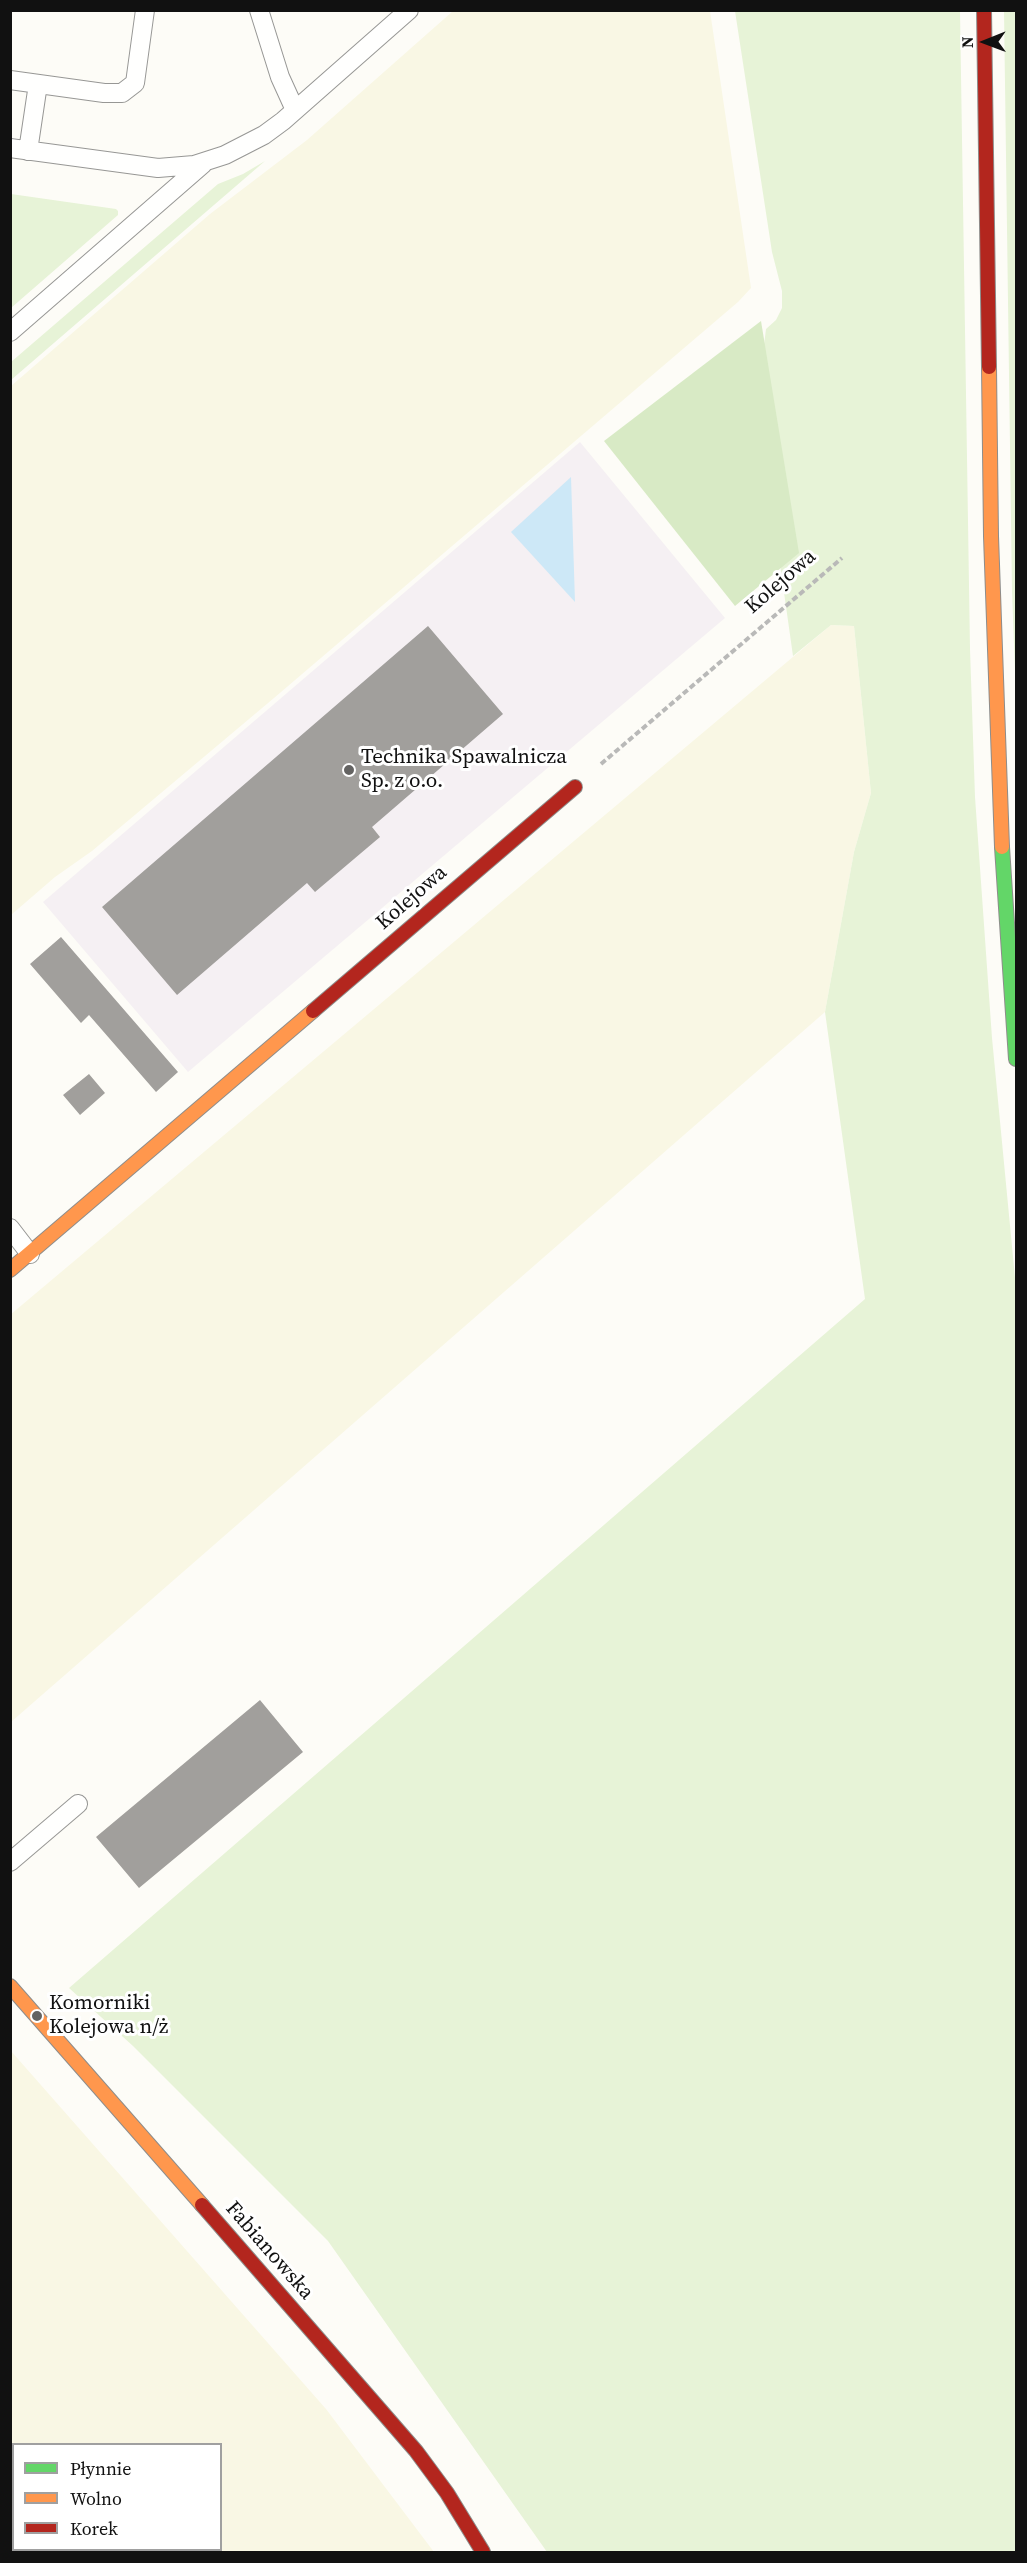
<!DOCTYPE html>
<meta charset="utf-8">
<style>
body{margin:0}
#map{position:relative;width:1027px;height:2563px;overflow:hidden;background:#fdfcf7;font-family:"Source Serif 4",serif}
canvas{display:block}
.frame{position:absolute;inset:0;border:12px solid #111;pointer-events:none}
.legend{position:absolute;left:12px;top:2443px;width:210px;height:108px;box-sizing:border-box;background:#fff;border:2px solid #a0a0a0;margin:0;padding:8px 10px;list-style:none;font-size:18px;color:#111}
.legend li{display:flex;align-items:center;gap:12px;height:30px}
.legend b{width:30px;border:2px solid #a0a0a0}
.north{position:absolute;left:955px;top:12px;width:60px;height:60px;-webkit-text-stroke:4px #fff;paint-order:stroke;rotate:269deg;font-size:16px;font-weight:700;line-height:24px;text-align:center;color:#111}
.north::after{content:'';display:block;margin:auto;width:21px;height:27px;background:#111;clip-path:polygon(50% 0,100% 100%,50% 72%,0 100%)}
</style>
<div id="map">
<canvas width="1027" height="2563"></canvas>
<div class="frame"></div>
<ul class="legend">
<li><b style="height:8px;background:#63d668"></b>Płynnie</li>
<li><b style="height:8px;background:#ff974d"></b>Wolno</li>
<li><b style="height:8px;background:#b3261e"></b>Korek</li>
</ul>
<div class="north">N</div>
</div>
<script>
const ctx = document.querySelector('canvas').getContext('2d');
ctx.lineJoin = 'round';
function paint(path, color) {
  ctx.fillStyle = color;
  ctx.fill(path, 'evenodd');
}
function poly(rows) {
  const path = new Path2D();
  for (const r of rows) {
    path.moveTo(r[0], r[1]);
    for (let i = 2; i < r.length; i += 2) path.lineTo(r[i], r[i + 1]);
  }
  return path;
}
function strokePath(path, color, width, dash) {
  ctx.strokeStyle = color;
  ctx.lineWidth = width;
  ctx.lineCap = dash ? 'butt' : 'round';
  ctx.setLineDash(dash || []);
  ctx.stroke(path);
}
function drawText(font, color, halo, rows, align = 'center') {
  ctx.font = font + ' "Source Serif 4",serif';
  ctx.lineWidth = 6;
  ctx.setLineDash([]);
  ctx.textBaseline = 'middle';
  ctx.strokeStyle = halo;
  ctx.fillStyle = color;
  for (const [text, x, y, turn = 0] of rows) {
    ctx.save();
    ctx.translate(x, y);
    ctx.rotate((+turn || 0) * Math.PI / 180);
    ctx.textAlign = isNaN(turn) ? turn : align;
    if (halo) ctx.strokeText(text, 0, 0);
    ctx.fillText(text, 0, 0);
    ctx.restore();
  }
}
const industrial = poly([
 [580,442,725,618,188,1072,43,902]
]);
const farmland = poly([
 [453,11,710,11,751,288,738,302,274,698,92,851,55,877,11,915,11,386,210,214,307,140],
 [831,625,854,626,871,793,854,852,825,1012,11,1722,10,1315],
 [11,2051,326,2409,434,2552,11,2552],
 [14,2444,220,2444,220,2550,14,2550]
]);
const green = poly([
 [735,11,960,11,970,649,975,797,992,1038,1016,1288,1016,2552,547,2552,328,2241,133,2046,69,1988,865,1299,825,1012,854,852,871,793,854,626,831,625,793,656,780,564,764,345,766,329,776,320,782,308,782,291,772,252],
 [1004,11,1016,11,1016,698,1012,592],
 [265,161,11,380,11,362,218,184,243,174],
 [11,194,116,209,118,211,118,215,11,308]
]);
const forest = poly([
 [761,321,799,553,735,606,604,441]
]);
const water = poly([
 [571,477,575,602,511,532]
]);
const building = poly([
 [428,626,503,714,372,827,380,837,315,892,307,883,177,995,102,907],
 [61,937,178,1072,156,1092,89,1015,81,1023,30,964],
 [89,1074,105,1093,80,1115,63,1095],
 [260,1700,303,1752,139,1888,96,1837]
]);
const path = poly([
 [601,764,842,558]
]);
const lane = poly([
 [259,10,280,77,295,110],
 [10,80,104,93,122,93,135,83,145,10],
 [10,148,158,168,194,165,225,155,264,135,283,121,409,10],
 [28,151,38,84],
 [10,332,203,164],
 [10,1228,30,1254],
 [10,1862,78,1804]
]);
const fast = poly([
 [1002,847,1016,1059]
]);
const slow = poly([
 [989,367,991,536,1002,847],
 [10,1270,313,1011],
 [10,1986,202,2205]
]);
const jam = poly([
 [984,10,989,367],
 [313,1011,575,787],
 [202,2205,416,2451,447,2493,483,2552]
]);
const markers = [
 [349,770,6,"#646362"],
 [37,2016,6,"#646362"]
];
const streetNames = [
 ["Kolejowa",781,582,-41],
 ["Kolejowa",412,898,-41],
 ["Fabianowska",269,2251,49]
];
const poiNames = [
 ["Technika Spawalnicza",361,758],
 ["Sp. z o.o.",361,782],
 ["Komorniki",49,2004],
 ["Kolejowa n/ż",49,2028]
];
paint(industrial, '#f5f0f3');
paint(farmland, '#f9f7e4');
paint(green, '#e7f3d7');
paint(forest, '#d8eac5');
paint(water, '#cde8f7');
paint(building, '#a19f9c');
strokePath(lane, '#979795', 20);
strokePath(fast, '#8e8d8b', 16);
strokePath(slow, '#8e8d8b', 16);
strokePath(jam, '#8e8d8b', 16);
strokePath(path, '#b9b9b8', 4, [6, 3]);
strokePath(lane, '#fffffe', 18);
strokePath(fast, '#63d668', 14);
strokePath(slow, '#ff974d', 14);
strokePath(jam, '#b3261e', 14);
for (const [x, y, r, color] of markers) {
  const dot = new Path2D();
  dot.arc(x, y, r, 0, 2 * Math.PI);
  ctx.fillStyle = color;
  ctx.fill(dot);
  strokePath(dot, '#fff', 2);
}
drawText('21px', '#111', '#fff', streetNames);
drawText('21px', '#111', '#fff', poiNames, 'left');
</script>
